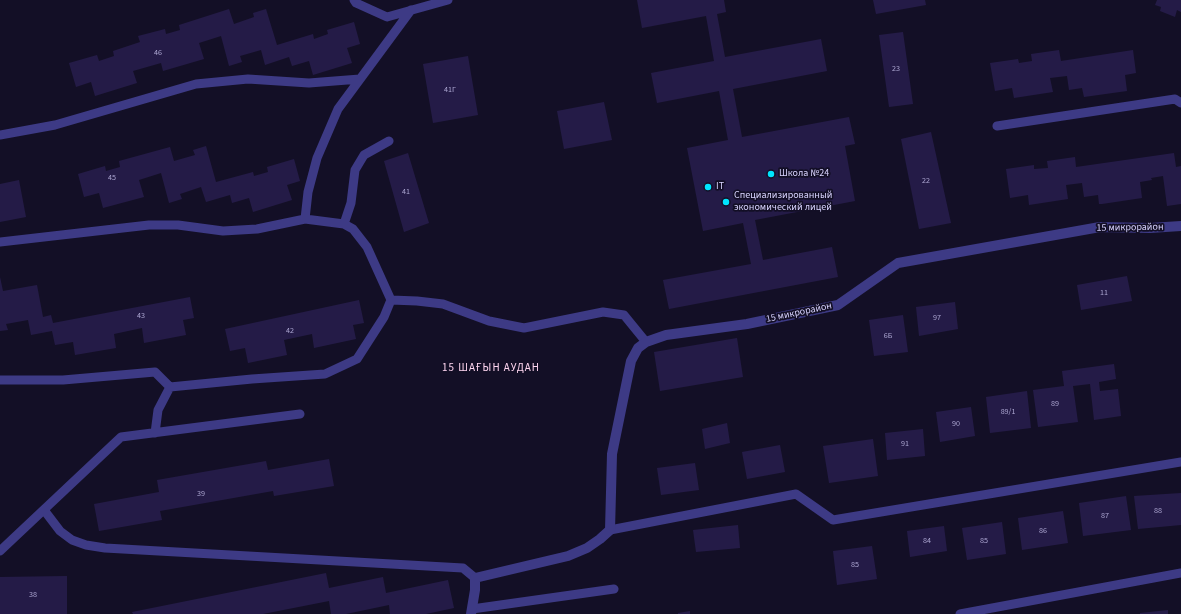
<!DOCTYPE html>
<meta charset="utf-8">
<style>
body{margin:0}
canvas{display:block;background:#130f26}
</style>
<canvas width="1181" height="614"></canvas>
<script>
const ctx = document.querySelector('canvas').getContext('2d');
ctx.lineJoin = 'round';
function paint(path, color) {
  ctx.fillStyle = color;
  ctx.fill(path, 'evenodd');
}
function poly(rows) {
  const path = new Path2D();
  for (const r of rows) {
    path.moveTo(r[0], r[1]);
    for (let i = 2; i < r.length; i += 2) path.lineTo(r[i], r[i + 1]);
  }
  return path;
}
function strokePath(path, color, width, dash) {
  ctx.strokeStyle = color;
  ctx.lineWidth = width;
  ctx.lineCap = dash ? 'butt' : 'round';
  ctx.setLineDash(dash || []);
  ctx.stroke(path);
}
function drawText(font, color, halo, rows, align = 'center') {
  ctx.font = font + ' "Source Sans 3",sans-serif';
  ctx.lineWidth = 3.5;
  ctx.setLineDash([]);
  ctx.textBaseline = 'middle';
  ctx.strokeStyle = halo;
  ctx.fillStyle = color;
  for (const [text, x, y, turn = 0] of rows) {
    ctx.save();
    ctx.translate(x, y);
    ctx.rotate((+turn || 0) * Math.PI / 180);
    ctx.textAlign = isNaN(turn) ? turn : align;
    if (halo) ctx.strokeText(text, 0, 0);
    ctx.fillText(text, 0, 0);
    ctx.restore();
  }
}
const building = poly([
 [637,0,724,0,726,12,717,14,725,57,821,39,827,71,733,89,742,137,849,117,855,144,845,146,855,201,755,220,763,260,832,247,838,277,669,309,663,280,751,264,743,223,703,231,687,148,728,140,719,91,657,103,651,73,714,61,706,16,642,28],
 [873,0,925,0,926,5,876,14],
 [1157,0,1181,0,1181,12,1177,10,1175,17,1160,11,1161,7,1155,5],
 [229,9,234,24,254,17,253,13,266,9,277,45,313,34,314,39,328,34,327,30,354,22,360,44,347,48,352,63,313,75,309,61,292,66,289,57,265,65,261,50,240,56,242,62,229,66,221,36,199,43,204,59,163,71,161,63,133,71,137,83,95,96,91,82,76,87,69,63,97,55,99,61,114,56,113,51,140,42,138,36,165,29,166,34,180,30,179,25],
 [903,32,913,104,889,107,879,35],
 [1059,50,1061,61,1133,50,1136,73,1125,75,1127,91,1084,97,1082,88,1069,90,1067,76,1050,78,1053,92,1014,98,1012,88,995,91,990,63,1018,59,1019,63,1032,61,1031,54],
 [468,56,478,115,433,123,423,64],
 [604,102,612,140,564,149,557,111],
 [931,132,951,223,919,229,901,139],
 [206,146,216,182,253,172,254,176,268,172,267,167,294,159,300,181,287,185,292,200,253,212,249,198,232,203,230,195,206,202,201,187,180,194,182,199,169,203,161,173,139,180,144,197,103,208,99,193,84,197,78,174,105,166,106,171,120,167,119,161,170,147,174,161,195,155,193,150],
 [408,153,429,223,404,232,384,161],
 [1174,153,1176,167,1181,166,1181,204,1167,206,1163,176,1151,178,1152,180,1140,182,1142,198,1102,204,1099,204,1098,195,1084,197,1082,183,1066,185,1068,199,1029,205,1028,195,1010,198,1006,169,1034,165,1034,169,1048,168,1047,161,1075,157,1076,167],
 [19,180,26,217,0,222,0,184],
 [1127,276,1132,301,1081,310,1077,285],
 [0,277,3,291,37,285,43,317,51,315,53,323,190,297,194,318,183,320,186,335,144,343,142,328,114,334,116,348,75,355,73,342,55,345,52,331,31,335,28,320,6,324,8,330,0,331],
 [359,300,364,323,353,325,356,339,314,348,312,334,284,340,287,355,248,363,245,348,230,351,225,329],
 [955,302,958,329,919,336,916,307],
 [903,315,908,352,874,356,869,320],
 [737,338,743,377,660,391,654,352],
 [1114,364,1116,379,1099,382,1100,391,1118,389,1121,416,1094,420,1090,384,1073,386,1078,422,1038,427,1033,390,1064,386,1062,371],
 [1027,391,1031,428,990,433,986,397],
 [971,407,975,436,940,442,936,412],
 [727,423,730,443,705,449,702,429],
 [923,429,925,456,887,460,885,433],
 [873,439,878,476,829,483,823,446],
 [780,445,785,472,747,479,742,452],
 [329,459,334,486,274,496,273,491,160,511,162,520,99,531,94,504,159,492,157,480,266,461,268,470],
 [695,463,699,490,661,495,657,468],
 [1181,493,1181,525,1138,529,1134,496],
 [1126,496,1131,530,1083,536,1079,503],
 [1063,511,1068,543,1022,550,1018,518],
 [1002,522,1006,554,967,560,962,528],
 [738,525,740,548,696,552,693,530],
 [944,526,947,551,910,557,907,531],
 [872,546,877,579,837,585,833,551],
 [326,573,329,588,383,577,386,593,448,580,454,608,426,614,390,614,389,605,346,614,331,614,329,601,263,614,133,614,132,612],
 [67,576,67,614,0,614,0,577],
 [1168,610,1168,614,1140,614,1140,613],
 [690,611,690,614,678,614,678,613]
]);
const lane = poly([
 [354,0,356,3,387,17,448,0],
 [997,126,1175,99,1181,103],
 [0,135,55,125,196,84,248,79,309,83,360,79],
 [344,224,351,203,355,170,364,155,389,141],
 [0,242,149,225,178,225,223,231,257,229,305,219],
 [391,300,417,301,443,304,489,321,524,328,603,312,624,315,646,342],
 [0,380,63,380,155,372,170,387],
 [155,433,158,410,170,387,252,379,325,374,357,359,384,317,391,300,367,247,353,229,344,224,305,219,308,192,317,158,338,109,411,10],
 [44,510,60,531,72,540,86,545,105,548,463,568,475,578],
 [610,530,796,494,833,520,1181,462],
 [0,551,121,437,300,414],
 [472,609,614,589],
 [960,614,1181,573]
]);
const street = poly([
 [471,614,475,590,475,578,568,556,587,548,600,539,610,530,612,454,631,361,638,348,646,342,666,335,747,324,838,305,898,263,1100,227,1150,228,1181,226]
]);
const markers = [
 [771,174,4,"#00e5ff"],
 [708,187,4,"#00e5ff"],
 [726,202,4,"#00e5ff"]
];
const numberNames = [
 ["46",158,53],
 ["23",896,69],
 ["41Г",450,90],
 ["45",112,178],
 ["22",926,181],
 ["41",406,192],
 ["11",1104,293],
 ["43",141,316],
 ["97",937,318],
 ["42",290,331],
 ["6Б",888,336],
 ["89",1055,404],
 ["89/1",1008,412],
 ["90",956,424],
 ["91",905,444],
 ["39",201,494],
 ["88",1158,511],
 ["87",1105,516],
 ["86",1043,531],
 ["84",927,541],
 ["85",984,541],
 ["85",855,565],
 ["38",33,595]
];
const poiNames = [
 ["Школа №24",779,174],
 ["IT",716,187],
 ["Специализированный",734,196],
 ["экономический лицей",734,208]
];
const streetNames = [
 ["15 микрорайон",1130,228,-1],
 ["15 микрорайон",799,313,-12]
];
const neighbourhoodNames = [
 ["15 ШАҒЫН АУДАН",491,369]
];
paint(building, '#241b47');
strokePath(lane, '#3d3a85', 9);
strokePath(street, '#3d3a85', 10);
for (const [x, y, r, color] of markers) {
  const dot = new Path2D();
  dot.arc(x, y, r, 0, 2 * Math.PI);
  ctx.fillStyle = color;
  ctx.fill(dot);
  strokePath(dot, '#130f26', 1.5);
}
drawText('8px', '#aca6d1', null, numberNames);
drawText('10px', '#d9d4ff', '#130f26', poiNames, 'left');
drawText('10px', '#d9d4ff', '#130f26', streetNames);
ctx.letterSpacing = '1px';
drawText('11px', '#ffd6f0', '#130f26', neighbourhoodNames);
ctx.letterSpacing = '0px';
</script>
